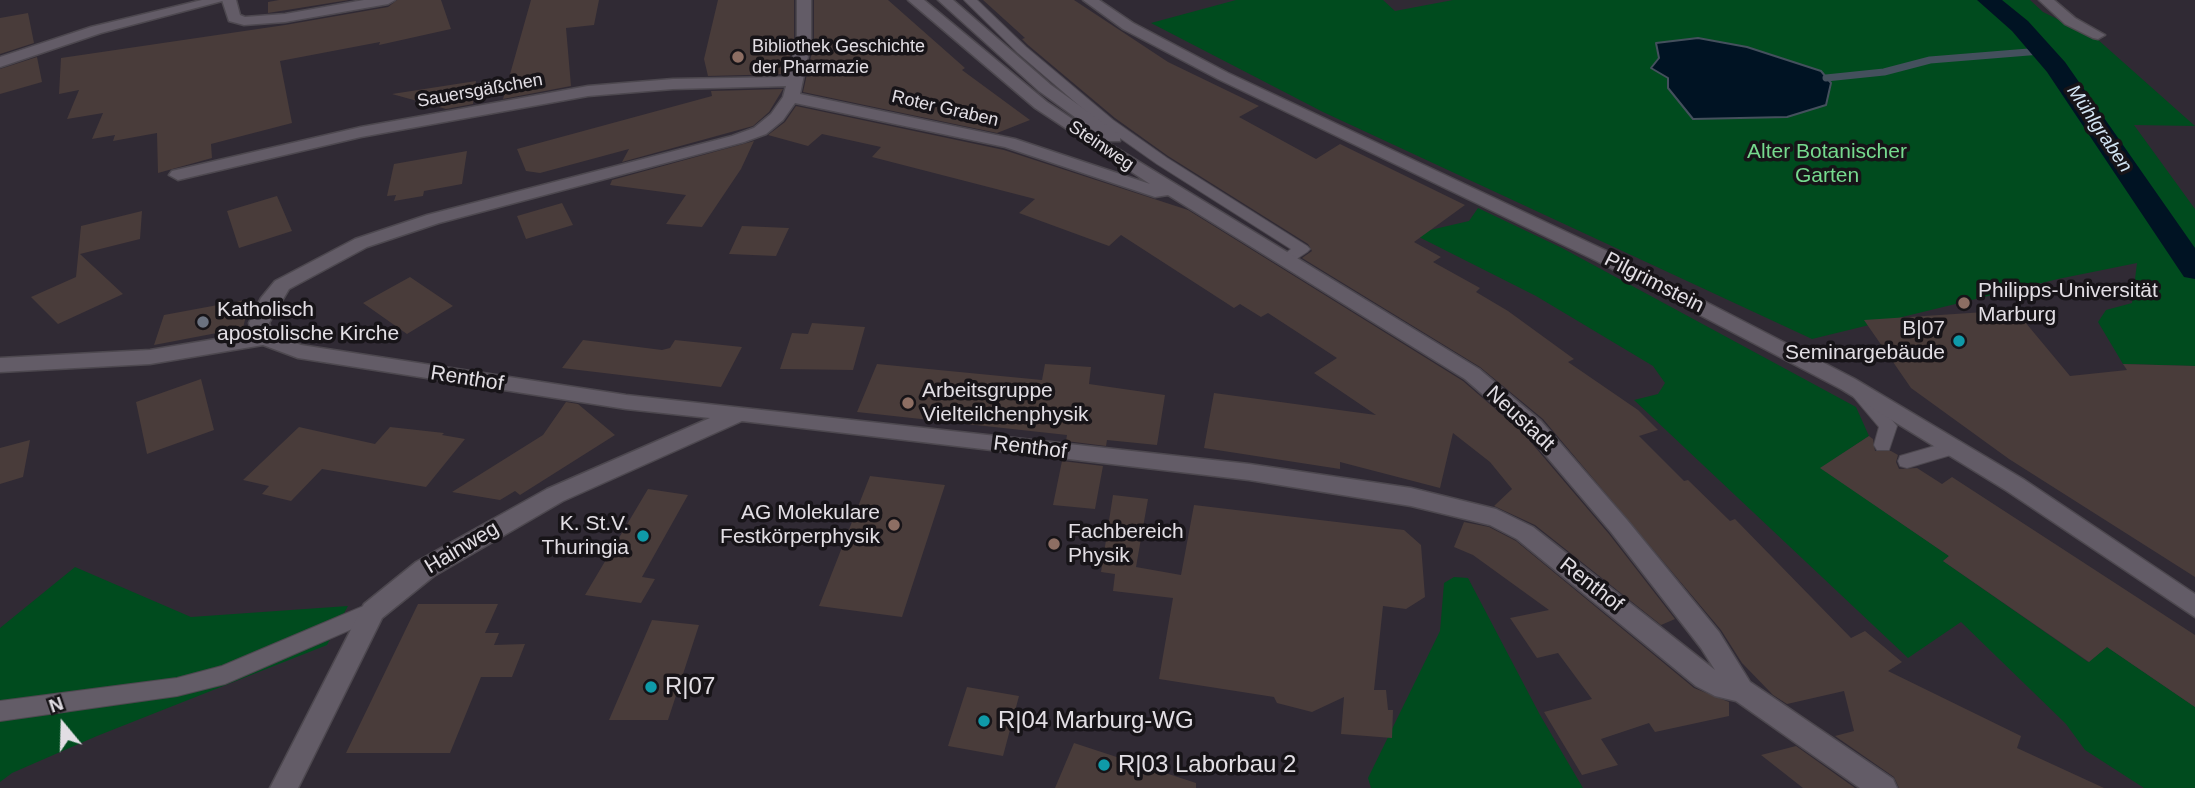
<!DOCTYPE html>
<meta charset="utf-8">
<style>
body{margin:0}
#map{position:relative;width:2195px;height:788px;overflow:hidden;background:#302a34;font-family:Helvetica,sans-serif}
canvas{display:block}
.north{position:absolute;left:28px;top:690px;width:70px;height:70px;-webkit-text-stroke:5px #171418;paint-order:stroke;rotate:341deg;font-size:19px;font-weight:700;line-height:28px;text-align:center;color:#e2dee4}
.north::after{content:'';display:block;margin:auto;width:24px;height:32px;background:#e2dee4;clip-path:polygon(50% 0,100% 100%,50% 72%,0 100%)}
</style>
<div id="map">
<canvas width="2195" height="788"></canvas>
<div class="north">N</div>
</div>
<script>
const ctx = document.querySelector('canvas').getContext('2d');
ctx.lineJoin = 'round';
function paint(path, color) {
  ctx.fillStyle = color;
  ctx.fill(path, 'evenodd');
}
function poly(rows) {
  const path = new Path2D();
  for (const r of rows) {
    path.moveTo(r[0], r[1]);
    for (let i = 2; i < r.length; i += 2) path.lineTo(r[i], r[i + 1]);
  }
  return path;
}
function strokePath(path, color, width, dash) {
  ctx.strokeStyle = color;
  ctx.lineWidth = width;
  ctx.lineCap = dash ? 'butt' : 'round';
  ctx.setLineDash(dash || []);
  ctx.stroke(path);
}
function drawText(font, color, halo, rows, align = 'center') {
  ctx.font = font + ' Helvetica,sans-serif';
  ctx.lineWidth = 7;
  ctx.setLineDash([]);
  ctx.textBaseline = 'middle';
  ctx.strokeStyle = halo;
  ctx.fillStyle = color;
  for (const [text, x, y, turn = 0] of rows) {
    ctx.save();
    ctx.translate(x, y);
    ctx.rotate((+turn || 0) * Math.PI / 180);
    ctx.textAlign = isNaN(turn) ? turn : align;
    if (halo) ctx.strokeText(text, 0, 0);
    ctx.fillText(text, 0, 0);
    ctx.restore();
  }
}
const green = poly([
 [1236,0,1383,0,1395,11,1453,0,2030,0,2043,12,2096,38,2195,126,2134,125,2195,209,2195,366,2123,364,2098,322,2106,310,2132,303,2137,263,2058,279,1812,339,1323,112,1151,23],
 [1478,208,1562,248,1856,407,1869,436,1821,468,1949,556,1943,561,2088,662,2107,647,2195,707,2195,788,2144,788,2085,750,2066,724,1961,622,1908,658,1634,400,1658,394,1665,383,1653,366,1536,296,1413,234,1469,221],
 [75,567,191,617,348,606,327,645,97,736,12,773,0,782,0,628],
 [1454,577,1468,578,1540,715,1583,788,1371,788,1368,778,1440,631,1444,583]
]);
const water = poly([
 [1698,38,1747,47,1821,71,1831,83,1826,105,1787,117,1693,119,1668,88,1668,78,1651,68,1659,58,1656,43,1698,38]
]);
const stream = poly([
 [1826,78,1884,72,1930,60,2041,51]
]);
const canal = poly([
 [1977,0,2002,0,2028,21,2065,62,2195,248,2195,279,2184,277,2047,72,2012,31,1977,0]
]);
const building = poly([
 [279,0,349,0,268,13,268,2],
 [397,0,441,0,451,29,379,45,380,42,280,61,292,123,211,144,212,158,158,173,157,133,113,141,115,135,92,139,103,113,67,119,79,90,59,94,61,58,285,25,388,7],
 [531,0,599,0,594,25,566,28,571,86,503,99],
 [718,0,794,0,794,42,786,74,708,76,704,59],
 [814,0,888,0,965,68,962,70,1030,120,997,133,803,92,814,43],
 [983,0,1074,0,1168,62,1259,106,1239,117,1316,159,1340,144,1465,205,1414,242,1441,257,1433,262,1480,288,1476,292,1508,311,1574,359,1568,362,1638,410,1658,430,1639,436,1684,481,1688,480,1730,521,1735,519,1851,638,1865,631,1902,662,1888,671,2021,736,2017,748,2104,788,1899,788,1894,777,1835,736,1854,731,1844,691,1787,704,1773,695,1742,663,1721,630,1543,419,1480,367,1302,258,1312,251,1308,244,1168,156,1115,118,1028,45,1022,39,1025,38],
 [28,13,34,43,0,54,0,18],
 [37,57,42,82,0,94,0,69],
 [476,81,473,104,446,109,392,94],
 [783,89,769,112,753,126,622,162,629,149,540,173,526,171,517,149,712,96,711,91],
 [796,106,1004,150,1188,210,1463,381,1523,433,1609,534,1675,619,1661,625,1535,525,1494,506,1512,489,1490,462,1453,433,1440,488,1340,462,1340,469,1204,448,1214,393,1376,415,1314,373,1337,358,1268,313,1261,317,1240,304,1234,308,1121,235,1109,246,1019,213,1035,199,872,157,881,147,822,134,808,146,768,135,785,122],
 [754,141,741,169,702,227,666,224,686,195,610,185,612,180],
 [467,151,462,184,424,191,423,196,394,201,396,195,387,196,394,164],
 [277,196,292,231,239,248,227,211],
 [562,203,573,225,526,239,517,216],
 [142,211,140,239,80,254,123,294,58,324,31,297,76,277,81,226],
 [742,226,789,228,776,256,729,254],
 [410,277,453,306,407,334,363,303],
 [250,299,243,328,154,345,164,315],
 [2015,310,2070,376,2127,370,2123,364,2195,366,2195,577,2009,459,1911,388,1864,320],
 [812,323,865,327,853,370,780,369,792,333,808,334],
 [583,340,662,350,670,348,675,340,742,347,721,387,562,368],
 [877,364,1042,380,1045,364,1091,367,1089,384,1165,395,1157,445,1107,440,1106,446,1066,441,1067,435,857,412],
 [201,379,214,430,147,454,136,402],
 [566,402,578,404,615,435,520,495,515,491,500,500,452,492,543,435],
 [299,427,375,444,390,427,444,433,442,435,465,439,426,487,322,469,291,501,262,494,269,486,243,480],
 [1869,436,1873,439,1875,451,1891,451,1898,455,1896,462,1899,469,1917,468,1942,484,1952,477,2195,635,2195,707,2107,647,2089,662,1943,561,1949,556,1820,468],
 [30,440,23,477,0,484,0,448],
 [1062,461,1103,466,1095,509,1053,505],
 [870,476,945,485,902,617,819,606],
 [648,489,688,495,642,577,655,579,641,603,585,595],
 [1113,495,1148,499,1136,567,1181,575,1194,505,1404,530,1421,545,1425,597,1406,609,1383,606,1374,690,1386,690,1388,710,1393,710,1392,738,1341,734,1344,697,1312,712,1277,703,1274,697,1159,679,1173,598,1113,591,1115,574,1101,572],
 [1464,522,1489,527,1516,541,1694,688,1729,702,1729,716,1655,732,1649,723,1601,739,1618,765,1582,775,1544,712,1592,699,1558,653,1537,658,1510,618,1549,610,1473,555,1454,547],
 [418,604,498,604,485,633,499,633,494,645,525,644,512,677,481,677,450,753,346,753],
 [652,620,699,625,668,720,609,720],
 [967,687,1019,696,1003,756,948,746],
 [1074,743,1196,783,1196,788,1055,788],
 [1796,746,1855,788,1803,788,1761,755]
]);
const lane = poly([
 [964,0,977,0,1026,47,1113,120,1167,158,1307,246,1310,249,1307,252,1292,262,1282,262,1279,259,1282,256,1291,249,1157,164,1103,126,1018,53,964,0],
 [1861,389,1867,391,1897,426,1889,450,1877,450,1874,445,1879,427,1852,395,1861,389],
 [1955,440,1961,442,1964,447,1961,452,1907,468,1900,466,1898,461,1900,456,1955,440],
 [373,602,380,605,383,611,380,617,225,684,177,696,0,721,0,701,177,678,222,666,373,602]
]);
const street = poly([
 [222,0,236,0,240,15,245,17,285,14,364,0,395,0,388,4,285,22,244,25,229,21,222,0],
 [797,0,811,0,811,42,800,94,1015,139,1150,184,1035,108,908,0,924,0,1047,102,1105,141,1479,369,1541,421,1627,520,1719,632,1750,682,1893,779,1897,788,1860,788,1736,701,1715,696,1696,686,1517,539,1490,525,1411,506,1249,480,742,421,563,501,434,576,382,618,298,788,270,788,364,604,416,562,547,489,710,418,626,409,298,358,263,345,150,364,0,372,0,358,150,350,252,333,249,323,261,298,275,281,355,239,427,215,732,136,754,128,771,114,783,97,786,86,673,89,588,96,361,137,178,180,169,175,172,171,361,127,588,86,673,79,788,77,797,42,797,0],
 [795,103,1005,147,1155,197,1168,195,1465,379,1525,431,1611,532,1701,648,1715,670,1533,527,1496,509,1411,488,1249,464,626,395,301,345,273,334,269,323,289,289,367,247,439,223,744,142,766,134,783,120,795,103],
 [938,0,953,0,1051,85,1120,135,1120,141,1108,141,1039,91,938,0],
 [2039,0,2054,0,2075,18,2105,35,2098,39,2093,38,2065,24,2039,0]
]);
const secondary = poly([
 [202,0,226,0,101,33,0,67,0,57,91,27,202,0],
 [1083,0,1099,0,1133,23,1228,73,1611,253,1855,379,2023,479,2195,594,2195,617,2007,491,1841,389,1597,261,1218,79,1123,29,1083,0]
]);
const markers = [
 [738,57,7,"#8d6e63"],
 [1964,303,7,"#8d6e63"],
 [203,322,7,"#6b7280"],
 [1959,341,7,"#0f9aa8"],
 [908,403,7,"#8d6e63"],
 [894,525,7,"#8d6e63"],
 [643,536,7,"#0f9aa8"],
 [1054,544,7,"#8d6e63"],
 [651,687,7,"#0f9aa8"],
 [984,721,7,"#0f9aa8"],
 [1104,765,7,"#0f9aa8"]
];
const farPoinames = [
 ["Bibliothek Geschichte",752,47],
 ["der Pharmazie",752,68]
];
const farStreetnames = [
 ["Sauersgäßchen",480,91,-10],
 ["Roter Graben",945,109,13],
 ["Steinweg",1101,146,34]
];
const farWaternames = [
 ["Mühlgraben",2099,129,56]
];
const parkNames = [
 ["Alter Botanischer",1827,152],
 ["Garten",1827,176]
];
const streetNames = [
 ["Pilgrimstein",1654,283,27],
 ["Renthof",467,379,9],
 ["Neustadt",1520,419,43],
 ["Renthof",1030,448,7],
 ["Hainweg",462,548,-31],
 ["Renthof",1591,585,38]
];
const poiNames = [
 ["Philipps-Universität",1978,291],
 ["Marburg",1978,315],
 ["Katholisch",217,310],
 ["apostolische Kirche",217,334],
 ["B|07",1945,329,"right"],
 ["Seminargebäude",1945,353,"right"],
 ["Arbeitsgruppe",922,391],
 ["Vielteilchenphysik",922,415],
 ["AG Molekulare",880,513,"right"],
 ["Festkörperphysik",880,537,"right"],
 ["K. St.V.",629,524,"right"],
 ["Thuringia",629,548,"right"],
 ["Fachbereich",1068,532],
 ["Physik",1068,556]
];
const nearPoinames = [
 ["R|07",665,687],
 ["R|04 Marburg-WG",998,721],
 ["R|03 Laborbau 2",1118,765]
];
paint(green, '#004b1e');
paint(water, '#001323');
strokePath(water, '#44505d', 2);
strokePath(stream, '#44505d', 7);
paint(canal, '#001323');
paint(building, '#493c3a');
strokePath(lane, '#4d484f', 2);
strokePath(street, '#4d484f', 3);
strokePath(secondary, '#4d484f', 3);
paint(lane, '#635c67');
paint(street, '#635c67');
paint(secondary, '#635c67');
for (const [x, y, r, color] of markers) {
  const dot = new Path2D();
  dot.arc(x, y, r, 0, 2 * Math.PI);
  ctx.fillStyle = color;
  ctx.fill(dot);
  strokePath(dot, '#171418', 2.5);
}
drawText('18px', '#e2dee4', '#171418', farPoinames, 'left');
drawText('18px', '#e2dee4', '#171418', farStreetnames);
drawText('italic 19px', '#d3e5f4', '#171418', farWaternames);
drawText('21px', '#76da8e', '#171418', parkNames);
drawText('21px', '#e2dee4', '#171418', streetNames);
drawText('21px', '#e2dee4', '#171418', poiNames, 'left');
drawText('24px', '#e2dee4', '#171418', nearPoinames, 'left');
</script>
